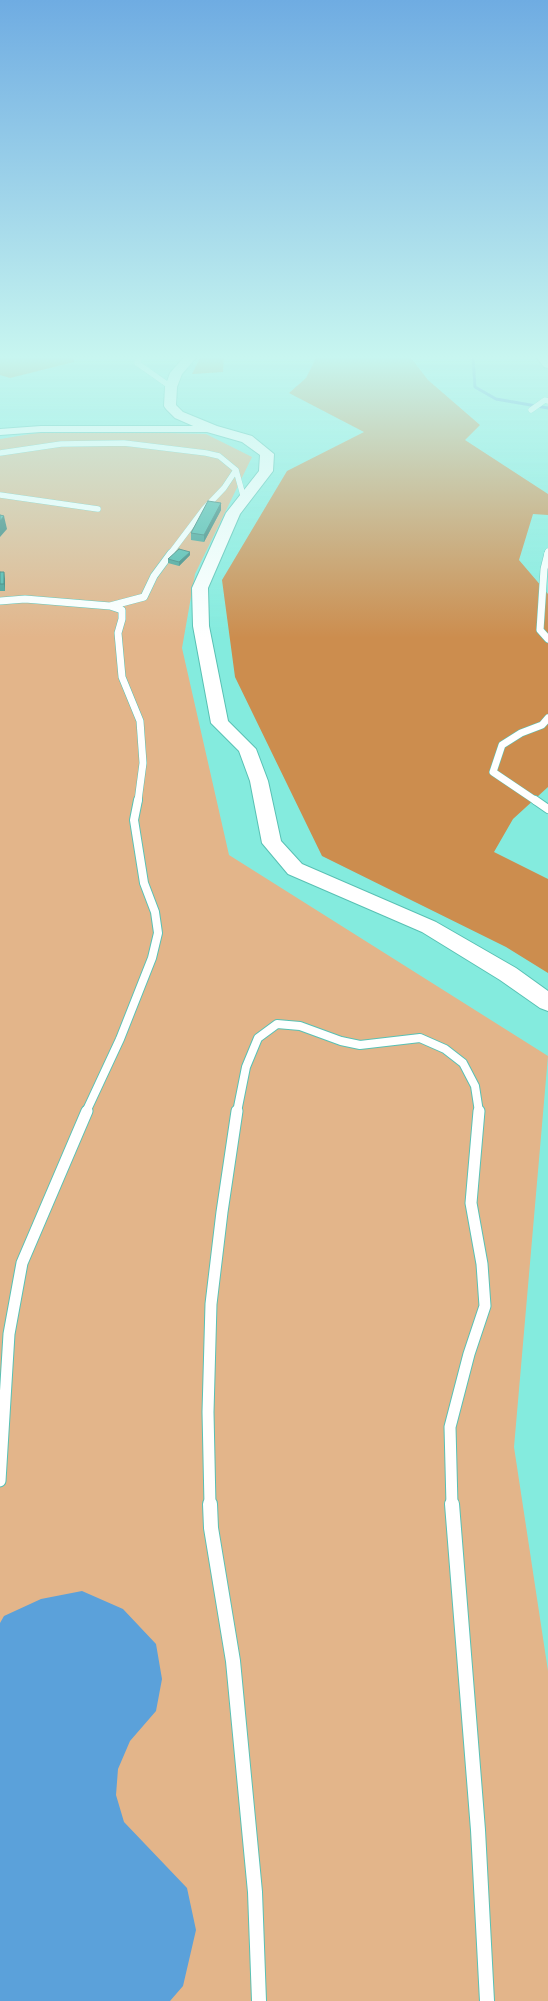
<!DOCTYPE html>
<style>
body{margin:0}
canvas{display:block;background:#84ebde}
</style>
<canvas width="548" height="2001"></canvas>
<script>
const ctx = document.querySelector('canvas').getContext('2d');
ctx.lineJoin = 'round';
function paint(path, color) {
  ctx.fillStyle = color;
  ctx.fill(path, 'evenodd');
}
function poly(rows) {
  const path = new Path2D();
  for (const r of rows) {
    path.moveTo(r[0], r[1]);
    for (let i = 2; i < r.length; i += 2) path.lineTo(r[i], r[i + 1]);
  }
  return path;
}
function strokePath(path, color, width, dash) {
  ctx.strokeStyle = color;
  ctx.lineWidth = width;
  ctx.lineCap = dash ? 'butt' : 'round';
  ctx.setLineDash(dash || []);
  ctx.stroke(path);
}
const green = poly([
 [55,430,206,434,252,457,195,574,182,648,229,855,548,1056,514,1447,548,1671,548,2001,0,2001,0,439]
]);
const forest = poly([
 [0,358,73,358,74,362,10,378,0,375],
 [200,358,224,358,223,372,192,374],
 [316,358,411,358,428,380,480,425,465,440,548,494,548,515,533,514,519,560,548,594,548,787,513,819,494,852,548,879,548,973,506,947,322,856,235,677,222,580,287,471,364,432,289,393,306,378]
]);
const water = poly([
 [82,1591,123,1609,156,1644,162,1679,156,1711,130,1741,118,1769,116,1795,124,1822,187,1888,196,1930,183,1986,170,2001,0,2001,0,1623,4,1616,41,1599]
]);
const stream = poly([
 [473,358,475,387,496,399,548,408]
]);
const laneFar4 = poly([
 [140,358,137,363,171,387],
 [531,410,545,400,548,401],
 [0,453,61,444,124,443,206,453,219,456,236,470,244,499],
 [0,495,98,509],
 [170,554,204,509,224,488,236,470],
 [547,554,548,551]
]);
const laneFar3 = poly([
 [548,553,544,569,540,630,548,639],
 [0,601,25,599,110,606,122,610,122,619,118,633,122,677,140,721,143,763,138,801],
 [110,606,144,597,154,576,171,553],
 [536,801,493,772,502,745,521,733,542,725,548,718]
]);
const laneFar2 = poly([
 [535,800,548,809],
 [86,1112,120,1039,152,958,158,933,155,912,144,883,134,820,138,800],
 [237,1112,246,1067,258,1038,277,1024,300,1026,341,1041,360,1045,420,1038,445,1049,463,1063,475,1086,479,1112]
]);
const laneFar1 = poly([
 [0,1481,9,1334,22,1263,87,1111],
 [210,1505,208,1412,211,1304,222,1212,237,1111],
 [452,1505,450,1427,469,1354,485,1306,482,1264,471,1203,479,1111]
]);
const lane = poly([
 [210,1504,211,1528,233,1661,255,1892,259,2001],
 [452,1504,478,1830,487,2001]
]);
const street = poly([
 [537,358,548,358,548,368,544,367,537,358],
 [41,426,212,426,218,429,212,432,41,432,0,435,0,429,41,426]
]);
const secondary = poly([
 [183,358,196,358,182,374,177,387,176,405,183,412,217,426,252,436,274,454,273,471,240,514,208,588,209,626,228,721,256,749,268,781,281,841,302,864,436,922,516,968,548,991,548,1011,540,1008,500,980,422,932,288,874,262,843,250,781,239,751,211,723,193,626,192,588,226,513,259,471,260,455,242,442,207,432,175,418,166,409,164,406,165,387,170,373,183,358]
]);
const wall = poly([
 [221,503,221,510,204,542,191,540,191,533],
 [190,555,179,566,168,563,168,559],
 [0,572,5,579,5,591,0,591]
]);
const shadedWall = poly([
 [221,503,221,510,204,542,204,535],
 [4,516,7,529,0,537,0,521],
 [190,552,190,555,179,566,179,562],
 [4,572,5,579,5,591,4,584]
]);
const building = poly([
 [208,501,221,503,204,535,191,533,208,501],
 [0,515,4,516,0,521,0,515],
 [179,549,190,552,179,562,168,559,179,549],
 [0,572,4,572,4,584,0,584,0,572]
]);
paint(green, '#e3b58a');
paint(forest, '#cc8d4e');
paint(water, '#5ba1da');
strokePath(stream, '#5ba1da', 3);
strokePath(laneFar4, '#59c1b4', 6);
strokePath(laneFar3, '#59c1b4', 8);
strokePath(laneFar2, '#59c1b4', 10);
strokePath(laneFar1, '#59c1b4', 13);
strokePath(lane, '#59c1b4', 16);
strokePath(street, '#59c1b4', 2);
strokePath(secondary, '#59c1b4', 2);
strokePath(laneFar4, '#fff', 5.5);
strokePath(laneFar3, '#fff', 7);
strokePath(laneFar2, '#fff', 8);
strokePath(laneFar1, '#fff', 11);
strokePath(lane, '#fff', 14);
paint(street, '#fff');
paint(secondary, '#fff');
paint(wall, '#429d92');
paint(shadedWall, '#367f77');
paint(building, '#4db6aa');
strokePath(building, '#367f77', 1);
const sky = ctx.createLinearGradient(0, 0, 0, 638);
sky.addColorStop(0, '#6face2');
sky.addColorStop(0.56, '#c8f6f0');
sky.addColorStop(1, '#c8f6f000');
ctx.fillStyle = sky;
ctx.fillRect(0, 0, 548, 638);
</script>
